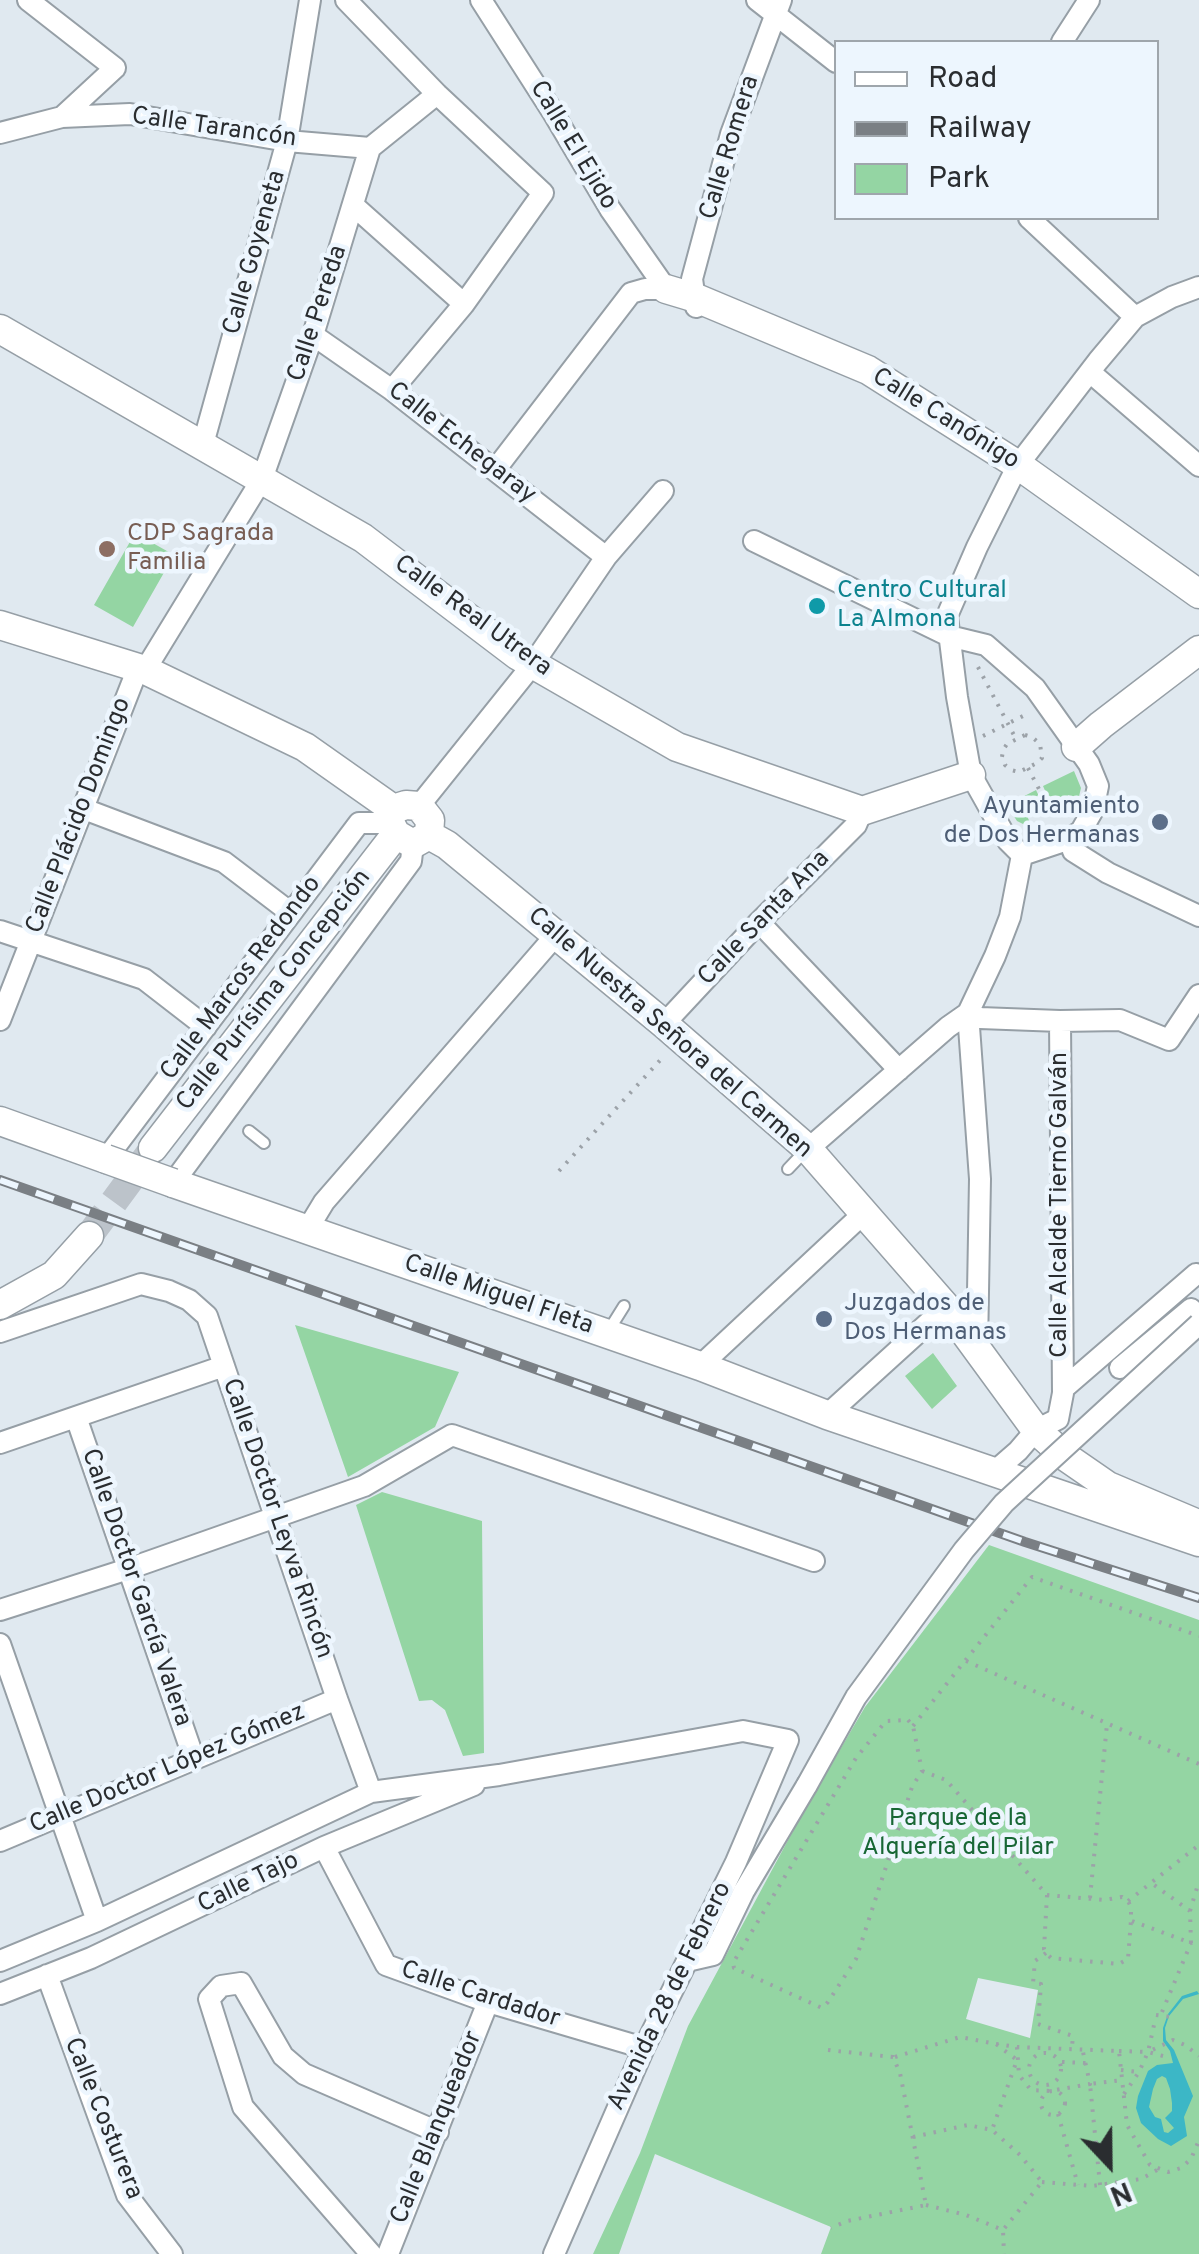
<!DOCTYPE html>
<meta charset="utf-8">
<style>
body{margin:0}
#map{position:relative;width:1199px;height:2254px;overflow:hidden;background:#e0e9f0;font-family:Overpass,sans-serif}
canvas{display:block}
.legend{position:absolute;left:834px;top:40px;width:325px;height:180px;box-sizing:border-box;background:#edf6fe;border:2px solid #9fa6ac;margin:0;padding:12px 18px;list-style:none;font-size:30px;color:#2a2d30}
.legend li{display:flex;align-items:center;gap:20px;height:50px}
.legend b{width:50px;border:2px solid #9fa6ac}
.north{position:absolute;left:1059px;top:2114px;width:100px;height:100px;-webkit-text-stroke:8px #edf6fe;paint-order:stroke;rotate:158deg;font-size:28px;font-weight:700;line-height:40px;text-align:center;color:#2a2d30}
.north::after{content:'';display:block;margin:auto;width:35px;height:45px;background:#2a2d30;clip-path:polygon(50% 0,100% 100%,50% 72%,0 100%)}
</style>
<div id="map">
<canvas width="1199" height="2254"></canvas>
<ul class="legend">
<li><b style="height:12px;background:#fff"></b>Road</li>
<li><b style="height:12px;background:#7a7f84"></b>Railway</li>
<li><b style="height:28px;background:#94d5a3"></b>Park</li>
</ul>
<div class="north">N</div>
</div>
<script>
const ctx = document.querySelector('canvas').getContext('2d');
ctx.lineJoin = 'round';
function paint(path, color) {
  ctx.fillStyle = color;
  ctx.fill(path, 'evenodd');
}
function poly(rows) {
  const path = new Path2D();
  for (const r of rows) {
    if (r.length === 3) {
      path.moveTo(r[0] + r[2], r[1]);
      path.arc(r[0], r[1], r[2], 0, 2 * Math.PI);
      continue;
    }
    path.moveTo(r[0], r[1]);
    for (let i = 2; i < r.length; i += 2) path.lineTo(r[i], r[i + 1]);
  }
  return path;
}
function strokePath(path, color, width, dash) {
  ctx.strokeStyle = color;
  ctx.lineWidth = width;
  ctx.lineCap = dash ? 'butt' : 'round';
  ctx.setLineDash(dash || []);
  ctx.stroke(path);
}
function drawText(font, color, halo, rows, align = 'center') {
  ctx.font = font + ' Overpass,sans-serif';
  ctx.lineWidth = 9;
  ctx.setLineDash([]);
  ctx.textBaseline = 'middle';
  ctx.strokeStyle = halo;
  ctx.fillStyle = color;
  for (const [text, x, y, turn = 0] of rows) {
    ctx.save();
    ctx.translate(x, y);
    ctx.rotate((+turn || 0) * Math.PI / 180);
    ctx.textAlign = isNaN(turn) ? turn : align;
    if (halo) ctx.strokeText(text, 0, 0);
    ctx.fillText(text, 0, 0);
    ctx.restore();
  }
}
const green = poly([
 [135,533,174,555,133,627,94,605],
 [1074,771,1081,788,1076,809,1069,795,1051,804,1043,786],
 [1036,790,1044,807,1027,816,1033,829,1017,821,1007,805],
 [295,1325,459,1372,435,1427,348,1477],
 [933,1353,957,1386,932,1409,905,1376],
 [382,1492,482,1521,484,1753,463,1756,445,1710,432,1700,419,1701,356,1505],
 [989,1545,1199,1620,1199,2254,821,2254,831,2227,655,2154,619,2254,593,2254,640,2153,688,2026,801,1816,865,1707],
 [978,1978,1038,1990,1030,2038,966,2019]
]);
const water = poly([
 [1197,1991,1199,1994,1183,1999,1169,2016,1165,2028,1166,2040,1174,2050,1193,2096,1184,2117,1187,2136,1171,2146,1158,2139,1141,2123,1136,2108,1138,2096,1148,2071,1157,2065,1173,2063,1170,2051,1163,2041,1163,2028,1168,2014,1182,1996],
 [1162,2076,1166,2078,1170,2089,1172,2103,1172,2111,1165,2118,1174,2128,1168,2133,1164,2132,1161,2119,1155,2117,1149,2107,1153,2089,1157,2079]
]);
const secondaryTunnel = poly([
 [89,1236,149,1154]
]);
const path = poly([
 [978,667,1016,739],
 [1025,735,1032,737,1040,744,1042,758,1037,763,1019,772,1011,770,1005,765,1002,757,1003,750,1007,744,1025,735],
 [983,736,1029,713],
 [1028,768,1051,812],
 [559,1171,664,1056],
 [966,1661,1199,1764],
 [908,1720,913,1726,922,1771,912,1787,856,1959,828,2002,822,2008,734,1968,733,1963,856,1758,886,1721,908,1720],
 [913,1726,1032,1577,1199,1636],
 [922,1771,946,1780,1047,1895,1044,1949,1046,1953,1051,1958,1119,1964,1128,1959,1131,1920,1131,1907,1128,1901,1122,1897,1104,1900,1047,1895],
 [1090,1898,1107,1724],
 [1128,1901,1199,1845],
 [1190,1911,1199,1881],
 [1132,1921,1191,1943,1190,1911,1150,1882],
 [1046,1953,1035,1961,1033,1983,1041,1984,1038,2024,1073,2036,1072,2047],
 [1162,2012,1191,1943,1199,1947],
 [996,2044,1017,2047,1119,2051,1127,2125,1150,2165,1168,2172,1181,2168,1191,2159,1199,2140],
 [1017,2047,1019,2075,1031,2090,1050,2091,1090,2084,1083,2052],
 [828,2050,893,2057,900,2073,926,2205,847,2221,831,2228],
 [1119,2051,1148,2052],
 [1045,2069,16],
 [1163,2056,1148,2052,1173,2040,1185,2045,1199,2056],
 [895,2057,960,2037,996,2044,1017,2060,992,2130],
 [1062,2062,1086,2063],
 [1121,2070,1139,2072],
 [1053,2103,12],
 [1124,2094,1139,2072,1148,2052,1154,2025,1158,2020],
 [1058,2114,1078,2185],
 [913,2137,968,2125,992,2130,1020,2155,1042,2182,1003,2230],
 [1042,2182,1092,2186,1141,2179,1159,2169],
 [1100,2185,1090,2084,1122,2080],
 [926,2205,966,2215,1003,2230,1004,2254]
]);
const lane = poly([
 [249,1131,264,1143],
 [788,1169,807,1149],
 [609,1330,624,1306]
]);
const street = poly([
 [28,0,115,68,62,117],
 [346,0,437,94,543,193,464,304,392,390],
 [481,0,552,111,610,209,666,289],
 [757,0,836,62],
 [1062,42,1089,0],
 [0,133,62,117,130,114,287,141,370,148],
 [370,148,437,94],
 [354,206,464,304],
 [1029,218,1135,317],
 [696,307,692,279,731,134,781,0],
 [313,335,392,390,606,557],
 [1091,373,1199,466],
 [203,444,287,141,310,0],
 [495,470,631,293,645,289,666,289],
 [754,541,949,636,986,645,1035,688,1089,764,1098,786,1093,810,1081,831,1067,840,1022,855],
 [145,670,262,479,313,335,370,148],
 [419,806,533,664,606,557,663,491],
 [84,809,224,862,291,913],
 [1073,851,1108,873,1199,916],
 [1022,855,1008,841,971,775,957,697,947,616,977,547,1018,465,1098,361,1135,317,1172,297,1199,287],
 [759,922,899,1070],
 [0,931,144,979,206,1027],
 [968,1013,980,1179,977,1348],
 [968,1013,980,1018,1060,1021,1120,1020,1169,1040,1199,995],
 [0,1020,138,668],
 [664,1024,759,922,856,825,862,811],
 [808,1149,948,1027,968,1013,995,956,1010,917,1022,855],
 [106,1159,359,823,390,823],
 [173,1183,411,861,413,844],
 [307,1230,324,1202,556,935],
 [0,1332,141,1284,169,1291,189,1300,207,1316,337,1699,371,1792],
 [700,1366,864,1213],
 [1120,1368,1191,1309,1199,1318],
 [1063,1389,1196,1274],
 [827,1415,946,1307],
 [76,1417,194,1759],
 [0,1443,224,1366],
 [995,1471,1018,1451,1036,1430,1058,1419,1063,1393,1060,1021],
 [0,1610,128,1569,364,1486,452,1435,814,1561],
 [0,1644,97,1921],
 [0,1841,337,1699],
 [324,1847,386,1965,488,2002,644,2048],
 [0,1961,97,1921,371,1792,499,1775,743,1731,788,1740,736,1862,644,2048,554,2254],
 [687,1961,713,1955,744,1891,807,1785],
 [47,1975,127,2195,172,2254],
 [0,1994,91,1958,324,1847,474,1785],
 [371,2254,243,2107,209,1999,221,1986,241,1983,283,2056,304,2074,438,2132],
 [388,2254,488,2002]
]);
const secondary = poly([
 [666,289,696,298,868,370,1018,465,1199,594],
 [0,329,363,538,517,655,677,747,862,811,971,775],
 [0,625,145,670,305,747,393,809],
 [1076,747,1101,725,1199,650],
 [406,805,419,806,430,820,429,835,413,844,396,834,390,823,393,809,406,805],
 [429,835,447,845,664,1024,808,1149,946,1307,1036,1430,1066,1457,1108,1486,1193,1522],
 [0,1121,106,1159],
 [153,1148,396,834],
 [173,1183,700,1366,827,1415,1199,1542],
 [0,1305,54,1275,89,1236]
]);
const rail = poly([
 [0,1180,1025,1542,1199,1598]
]);
const pathBridge = poly([
 [1156,2015,1171,2017]
]);
const streetBridge = poly([
 [807,1785,856,1697,964,1550,1004,1503,1199,1324]
]);
const secondaryBridge = poly([
 [106,1159,173,1183]
]);
const markers = [
 [107,549,10,"#8d6e63"],
 [817,606,10,"#0f9aa8"],
 [1160,822,10,"#5c6f8a"],
 [824,1319,10,"#5c6f8a"]
];
const streetNames = [
 ["Calle Tarancón",214,129,8],
 ["Calle El Ejido",572,146,59],
 ["Calle Romera",731,148,-73],
 ["Calle Goyeneta",256,253,-74],
 ["Calle Pereda",319,314,-72],
 ["Calle Canónigo",945,420,32],
 ["Calle Echegaray",461,444,38],
 ["Calle Real Utrera",472,617,36],
 ["Calle Plácido Domingo",80,816,-69],
 ["Calle Santa Ana",765,919,-46],
 ["Calle Marcos Redondo",242,979,-53],
 ["Calle Purísima Concepción",275,991,-52],
 ["Calle Nuestra Señora del Carmen",669,1034,41],
 ["Calle Alcalde Tierno Galván",1061,1205,-90],
 ["Calle Miguel Fleta",498,1296,19],
 ["Calle Doctor Leyva Rincón",276,1519,71],
 ["Calle Doctor García Valera",135,1588,71],
 ["Calle Doctor López Gómez",168,1770,-23],
 ["Calle Tajo",249,1884,-26],
 ["Calle Cardador",480,1996,18],
 ["Avenida 28 de Febrero",671,1997,-64],
 ["Calle Costurera",102,2119,68],
 ["Calle Blanqueador",438,2128,-68]
];
const educationNames = [
 ["CDP Sagrada",127,535],
 ["Familia",127,564]
];
const cultureNames = [
 ["Centro Cultural",837,592],
 ["La Almona",837,621]
];
const serviceNames = [
 ["Ayuntamiento",1140,808],
 ["de Dos Hermanas",1140,837],
 ["Juzgados de",844,1305,"left"],
 ["Dos Hermanas",844,1334,"left"]
];
const parkNames = [
 ["Parque de la",958,1820],
 ["Alquería del Pilar",958,1849]
];
paint(green, '#94d5a3');
paint(water, '#3cb7c6');
strokePath(secondaryTunnel, '#bcc3ca', 28, [28, 14]);
strokePath(lane, '#969fa6', 14);
strokePath(street, '#969fa6', 24);
strokePath(secondary, '#969fa6', 31);
strokePath(path, '#9ca2a8', 4, [2.5, 8]);
strokePath(lane, '#fff', 10);
strokePath(street, '#fff', 20);
strokePath(secondary, '#fff', 28);
strokePath(rail, '#7a7f84', 10);
strokePath(rail, '#edf6fe', 6, [19]);
strokePath(streetBridge, '#969fa6', 24, []);
strokePath(secondaryBridge, '#969fa6', 31, []);
strokePath(pathBridge, '#9ca2a8', 4, [2.5, 8]);
strokePath(streetBridge, '#fff', 20);
strokePath(secondaryBridge, '#fff', 28);
for (const [x, y, r, color] of markers) {
  const dot = new Path2D();
  dot.arc(x, y, r, 0, 2 * Math.PI);
  ctx.fillStyle = color;
  ctx.fill(dot);
  strokePath(dot, '#edf6fe', 4);
}
drawText('25px', '#2a2d30', '#edf6fe', streetNames);
drawText('25px', '#785e54', '#edf6fe', educationNames, 'left');
drawText('25px', '#0d838f', '#edf6fe', cultureNames, 'left');
drawText('25px', '#4e5e75', '#edf6fe', serviceNames, 'right');
drawText('25px', '#186735', '#edf6fe', parkNames);
</script>
